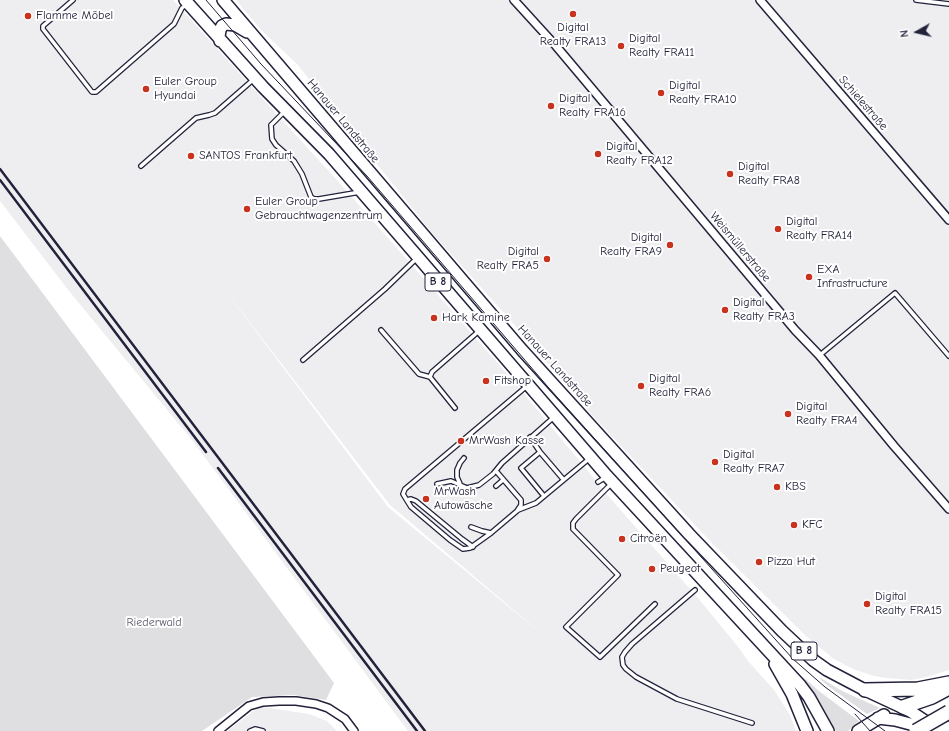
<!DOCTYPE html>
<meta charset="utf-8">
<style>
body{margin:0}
#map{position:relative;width:949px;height:731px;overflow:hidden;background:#fff;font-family:"Comic Neue",sans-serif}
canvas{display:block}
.north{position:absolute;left:897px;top:12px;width:40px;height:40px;-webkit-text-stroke:3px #fff;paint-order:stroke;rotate:262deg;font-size:11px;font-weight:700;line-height:16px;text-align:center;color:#22223b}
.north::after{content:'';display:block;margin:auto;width:14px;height:18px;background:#22223b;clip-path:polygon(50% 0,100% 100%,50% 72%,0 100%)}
</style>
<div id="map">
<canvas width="949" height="731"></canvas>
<div class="north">N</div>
</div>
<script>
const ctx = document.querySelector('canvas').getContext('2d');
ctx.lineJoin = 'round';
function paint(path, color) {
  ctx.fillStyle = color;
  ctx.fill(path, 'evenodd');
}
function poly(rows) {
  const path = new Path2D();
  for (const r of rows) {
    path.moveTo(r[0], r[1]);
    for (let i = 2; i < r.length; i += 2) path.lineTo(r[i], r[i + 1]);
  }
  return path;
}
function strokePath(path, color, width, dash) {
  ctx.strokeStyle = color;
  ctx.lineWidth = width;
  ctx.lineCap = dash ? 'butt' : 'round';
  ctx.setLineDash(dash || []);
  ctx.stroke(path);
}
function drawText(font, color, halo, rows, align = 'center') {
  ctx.font = font + ' "Comic Neue",sans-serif';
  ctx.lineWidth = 4;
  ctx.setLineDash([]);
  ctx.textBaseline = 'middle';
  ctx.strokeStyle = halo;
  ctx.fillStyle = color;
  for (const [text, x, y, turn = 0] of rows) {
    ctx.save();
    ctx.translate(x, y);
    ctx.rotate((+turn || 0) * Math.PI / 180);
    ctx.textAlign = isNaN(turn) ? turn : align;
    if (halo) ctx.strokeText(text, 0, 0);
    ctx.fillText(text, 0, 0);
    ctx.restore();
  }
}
const built = poly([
 [0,0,173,0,345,189,516,384,611,499,698,598,739,648,748,661,774,690,790,715,796,731,408,731,192,440,69,291,0,201],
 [218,281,390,505,549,640,388,507],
 [236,0,949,0,949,670,927,677,911,680,886,678,874,676,853,669,834,659,807,637,710,541,592,415,505,314,432,233,297,64,262,31],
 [259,707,263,707,309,714,327,721,337,731,227,731]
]);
const green = poly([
 [0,236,334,683,326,700,294,695,252,697,202,731,0,731],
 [802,676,819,691,859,721,848,731,836,731,815,694],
 [819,677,842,691,880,708,867,714,828,686,821,680]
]);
const service = poly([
 [73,0,43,26,43,29,92,92,96,92,174,24,182,8,187,4],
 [916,0,949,4],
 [284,112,271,125,272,139,276,145,294,161,302,174,311,197,314,199,319,199,360,192],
 [141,166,196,118,209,115,215,113,254,79],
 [381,330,419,374,430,377],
 [820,355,895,293,949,356],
 [303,360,385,289,417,258],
 [455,408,430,377,432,372,479,331],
 [530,437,540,452,563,479],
 [540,452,521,468,544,496],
 [496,471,521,500,521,505,517,511,491,533,470,548,463,549,450,540,411,507,403,494,405,489,527,386],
 [598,482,606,477],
 [612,483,576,519,573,523,573,529,618,575,566,627,600,657,655,604],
 [437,484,451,481,467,488,479,485,493,474,502,463,554,417],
 [460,484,457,477,457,470,460,463,464,458],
 [496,486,503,480],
 [407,500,411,499,416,501,462,539,473,547],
 [518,510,536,503,590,458],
 [471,527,482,531,491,533],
 [695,590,632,644,625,652,622,657,623,665,626,669,636,677,677,699,752,723],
 [250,731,255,729,263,731]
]);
const minor = poly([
 [514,0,556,46,795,330,819,355,894,446,949,509],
 [760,0,949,220],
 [218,731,249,706,263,702,279,701,296,701,316,704,328,708,345,719,354,731]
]);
const primary = poly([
 [185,0,263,87,329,154,607,476,800,685,809,697,828,731],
 [223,0,522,350,689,534,782,631,813,660,827,670,865,690,910,711,925,721,936,731],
 [220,41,219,37,220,30,222,26,226,24,235,25,247,32],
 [775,664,792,694,807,731],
 [878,718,895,720,914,725,928,730],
 [858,731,884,715]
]);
const motorway = poly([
 [865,690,918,689,949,683],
 [903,707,932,697,949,688],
 [943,731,949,728]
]);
const tram = poly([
 [206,0,261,64,367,176,548,387,793,659,825,687,885,731],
 [855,714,870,731]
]);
const rail = poly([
 [0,169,425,731],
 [0,180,206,452],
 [218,468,417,731]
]);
const motorwayBridge = poly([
 [916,731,949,712]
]);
const markers = [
 [573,14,4,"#c8321e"],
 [28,16,4,"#c8321e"],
 [621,46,4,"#c8321e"],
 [146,89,4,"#c8321e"],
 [661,93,4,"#c8321e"],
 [551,106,4,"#c8321e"],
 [598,154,4,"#c8321e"],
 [191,156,4,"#c8321e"],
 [730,174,4,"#c8321e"],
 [247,209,4,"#c8321e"],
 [778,229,4,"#c8321e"],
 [670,245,4,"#c8321e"],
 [547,259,4,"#c8321e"],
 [809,277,4,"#c8321e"],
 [725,310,4,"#c8321e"],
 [434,318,4,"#c8321e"],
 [486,381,4,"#c8321e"],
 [641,386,4,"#c8321e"],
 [788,414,4,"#c8321e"],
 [461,441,4,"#c8321e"],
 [715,462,4,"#c8321e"],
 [777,487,4,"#c8321e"],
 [426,499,4,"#c8321e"],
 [794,525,4,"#c8321e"],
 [622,539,4,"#c8321e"],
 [759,562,4,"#c8321e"],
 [652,569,4,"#c8321e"],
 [867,604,4,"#c8321e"]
];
const shields = [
 [438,282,26],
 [804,651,26]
];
const shieldNames = [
 ["B 8",438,282],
 ["B 8",804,651]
];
const poiNames = [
 ["Flamme Möbel",36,16],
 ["Digital",573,28,"center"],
 ["Realty FRA13",573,42,"center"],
 ["Digital",629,39],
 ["Realty FRA11",629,53],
 ["Euler Group",154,82],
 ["Hyundai",154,96],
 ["Digital",669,86],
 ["Realty FRA10",669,100],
 ["Digital",559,99],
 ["Realty FRA16",559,113],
 ["Digital",606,147],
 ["Realty FRA12",606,161],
 ["SANTOS Frankfurt",199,156],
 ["Digital",738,167],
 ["Realty FRA8",738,181],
 ["Euler Group",255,202],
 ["Gebrauchtwagenzentrum",255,216],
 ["Digital",786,222],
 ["Realty FRA14",786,236],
 ["Digital",662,238,"right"],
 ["Realty FRA9",662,252,"right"],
 ["Digital",539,252,"right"],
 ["Realty FRA5",539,266,"right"],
 ["EXA",817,270],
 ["Infrastructure",817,284],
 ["Digital",733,303],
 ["Realty FRA3",733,317],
 ["Hark Kamine",442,318],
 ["Digital",649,379],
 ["Realty FRA6",649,393],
 ["Fitshop",494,381],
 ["Digital",796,407],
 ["Realty FRA4",796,421],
 ["MrWash Kasse",469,441],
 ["Digital",723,455],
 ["Realty FRA7",723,469],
 ["KBS",785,487],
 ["MrWash",434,492],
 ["Autowäsche",434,506],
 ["KFC",802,525],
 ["Citroën",630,539],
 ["Pizza Hut",767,562],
 ["Peugeot",660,569],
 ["Digital",875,597],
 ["Realty FRA15",875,611]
];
const streetNames = [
 ["Schielestraße",863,103,49],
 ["Hanauer Landstraße",343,121,50],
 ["Weismüllerstraße",740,247,50],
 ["Hanauer Landstraße",555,366,48]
];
const parkNames = [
 ["Riederwald",154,623]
];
paint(built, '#eeeef1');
paint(green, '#dfdfe2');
strokePath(service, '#22223b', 6);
strokePath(minor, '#22223b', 10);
strokePath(primary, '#22223b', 14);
strokePath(motorway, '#22223b', 16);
strokePath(service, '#fff', 3.5);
strokePath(minor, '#fff', 7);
strokePath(primary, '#fff', 11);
strokePath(motorway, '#fff', 13);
strokePath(tram, '#22223b', 1);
strokePath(rail, '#22223b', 2.5);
strokePath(motorwayBridge, '#22223b', 16, []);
strokePath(motorwayBridge, '#fff', 13);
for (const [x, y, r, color] of markers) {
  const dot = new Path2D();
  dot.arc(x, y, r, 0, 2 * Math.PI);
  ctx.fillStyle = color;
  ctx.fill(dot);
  strokePath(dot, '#fff', 1.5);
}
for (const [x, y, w] of shields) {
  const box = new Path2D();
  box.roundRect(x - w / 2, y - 9, w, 18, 3);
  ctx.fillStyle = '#fff';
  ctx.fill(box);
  strokePath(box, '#22223b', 1);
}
drawText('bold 11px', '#22223b', null, shieldNames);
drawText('12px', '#22223b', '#fff', poiNames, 'left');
drawText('12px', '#22223b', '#fff', streetNames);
drawText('12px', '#5b5b6d', '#fff', parkNames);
</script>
